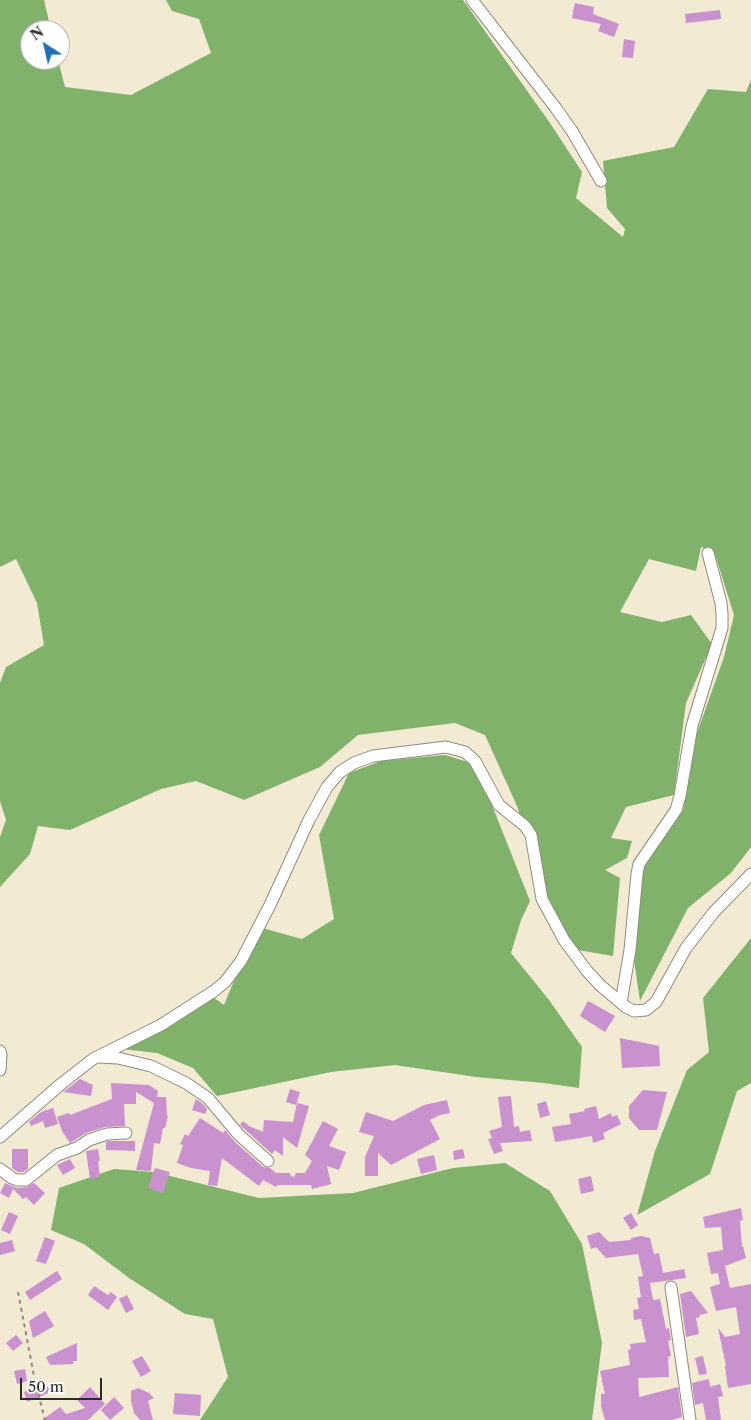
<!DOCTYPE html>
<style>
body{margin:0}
#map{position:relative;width:751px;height:1420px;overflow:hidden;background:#f2ead3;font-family:"Libre Caslon Text",serif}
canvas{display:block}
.north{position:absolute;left:20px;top:20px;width:50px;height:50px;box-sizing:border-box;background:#fff;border:1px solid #aaa;border-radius:50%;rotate:325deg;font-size:14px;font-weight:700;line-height:20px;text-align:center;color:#2b2b2b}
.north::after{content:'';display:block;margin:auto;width:18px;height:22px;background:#1f6fb2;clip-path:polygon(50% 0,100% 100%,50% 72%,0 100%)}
.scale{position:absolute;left:20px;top:1378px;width:82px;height:22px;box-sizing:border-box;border:2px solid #2b2b2b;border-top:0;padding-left:6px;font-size:15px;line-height:18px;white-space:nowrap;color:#2b2b2b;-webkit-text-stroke:4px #fff;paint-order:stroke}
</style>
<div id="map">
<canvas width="751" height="1420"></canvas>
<div class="north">N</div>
<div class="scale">50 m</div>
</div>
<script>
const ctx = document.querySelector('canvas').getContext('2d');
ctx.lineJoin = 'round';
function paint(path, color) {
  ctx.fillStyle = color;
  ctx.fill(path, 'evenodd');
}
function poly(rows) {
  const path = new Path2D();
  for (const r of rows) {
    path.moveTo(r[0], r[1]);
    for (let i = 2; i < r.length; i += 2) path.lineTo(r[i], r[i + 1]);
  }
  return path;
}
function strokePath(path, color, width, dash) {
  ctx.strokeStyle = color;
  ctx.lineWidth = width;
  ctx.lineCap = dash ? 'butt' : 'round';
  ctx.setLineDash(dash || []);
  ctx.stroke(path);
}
const forest = poly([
 [0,0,44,0,51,30,30,30,30,60,58,60,65,87,131,95,211,53,199,19,172,11,166,0,463,0,552,126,582,172,576,198,623,237,625,229,607,208,603,161,674,147,708,89,746,92,751,80,751,847,731,873,688,908,640,1001,633,953,638,863,683,811,697,733,724,657,734,615,714,551,701,547,696,571,649,559,620,612,662,622,691,615,712,644,686,703,674,795,626,807,611,838,632,841,627,858,605,870,620,878,613,956,578,950,552,915,517,806,485,735,455,723,358,735,320,767,244,800,196,781,161,789,70,830,38,826,30,854,0,887,0,837,6,820,0,801,0,683,6,667,44,645,37,603,16,559,0,567],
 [445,755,468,762,484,785,530,901,521,920,511,953,549,1000,582,1047,579,1088,544,1083,476,1077,395,1065,331,1072,217,1096,193,1068,157,1053,113,1048,206,992,224,1005,233,983,262,928,302,939,334,919,319,835,349,773,381,761],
 [751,938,751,1083,737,1091,710,1174,637,1215,655,1151,687,1070,709,1052,703,998],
 [505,1163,550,1191,582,1244,602,1343,592,1420,200,1420,228,1377,213,1319,185,1314,129,1278,84,1244,51,1230,59,1188,114,1169,154,1172,259,1198,353,1193,453,1168]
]);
const building = poly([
 [575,3,594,7,593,14,619,24,614,37,598,31,601,24,572,18],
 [720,10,721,19,686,23,685,14],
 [624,39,635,41,633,58,622,57],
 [588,1001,615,1016,605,1032,580,1016],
 [620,1038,659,1046,660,1066,622,1068],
 [80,1079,93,1085,91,1096,63,1092],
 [111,1083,149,1085,158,1091,157,1097,166,1097,167,1116,168,1116,165,1128,163,1128,160,1144,154,1143,151,1171,136,1170,154,1103,136,1092,136,1104,124,1104,125,1126,105,1127,86,1133,70,1143,62,1131,57,1117,69,1113,70,1115,112,1099],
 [290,1089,300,1092,296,1105,286,1102],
 [643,1090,667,1092,657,1130,639,1130,629,1118,629,1106],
 [511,1096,514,1127,519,1126,520,1132,530,1130,532,1141,500,1143,503,1151,494,1154,488,1139,492,1138,489,1131,502,1127,498,1097],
 [196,1099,203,1104,207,1109,205,1114,192,1110],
 [447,1100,450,1113,440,1115,430,1120,440,1139,391,1165,378,1153,378,1176,365,1176,365,1157,374,1136,359,1132,366,1112,393,1121,424,1105],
 [546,1101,550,1115,540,1118,537,1104],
 [297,1103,309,1106,297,1148,283,1137,283,1156,275,1150,272,1154,240,1125,243,1121,249,1126,263,1132,264,1120,293,1122],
 [596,1106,599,1119,611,1113,612,1117,617,1115,621,1124,603,1133,605,1139,593,1143,592,1136,555,1142,552,1127,571,1124,569,1114,585,1111,584,1109],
 [53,1108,58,1124,45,1128,43,1121,31,1126,29,1122,41,1112],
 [200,1118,223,1133,225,1130,234,1141,263,1167,270,1168,276,1173,290,1173,290,1175,294,1177,296,1173,305,1173,312,1161,305,1155,323,1121,338,1129,329,1146,346,1152,339,1170,327,1166,331,1184,312,1189,311,1185,277,1185,276,1187,263,1180,259,1186,222,1158,217,1186,208,1185,210,1171,191,1168,177,1163,183,1145,180,1144,185,1134,188,1136],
 [108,1141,135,1141,135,1151,106,1150,106,1142],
 [12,1149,28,1149,28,1169,23,1172,18,1172,12,1168],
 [98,1149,100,1161,98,1161,100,1177,90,1179,86,1151],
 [463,1149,465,1158,454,1160,453,1151],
 [434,1155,437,1170,421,1174,417,1159],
 [70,1159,75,1168,63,1175,57,1165],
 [155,1168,170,1172,163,1193,148,1188],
 [591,1176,594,1191,581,1194,578,1179],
 [5,1183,17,1188,27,1187,34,1183,45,1193,34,1205,26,1197,23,1199,13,1189,9,1198,0,1193],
 [741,1208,743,1220,740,1221,742,1247,743,1246,746,1258,725,1266,730,1288,751,1284,751,1384,728,1388,725,1366,726,1366,718,1328,725,1337,740,1334,736,1307,716,1311,710,1287,720,1284,718,1273,711,1274,707,1253,723,1250,721,1227,705,1228,703,1217],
 [9,1212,18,1216,10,1234,1,1230],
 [631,1213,638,1225,631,1230,623,1218],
 [599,1232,609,1242,631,1240,631,1238,641,1236,650,1238,654,1254,659,1253,663,1273,684,1269,686,1278,650,1283,653,1300,660,1299,666,1329,669,1328,671,1340,668,1341,671,1356,668,1357,669,1377,638,1378,639,1397,678,1387,682,1417,672,1420,605,1420,601,1406,601,1394,605,1394,600,1371,630,1365,628,1350,631,1349,630,1344,646,1342,641,1319,634,1320,633,1310,639,1309,637,1298,641,1297,638,1277,643,1276,638,1254,606,1258,596,1247,591,1249,587,1236],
 [45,1237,55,1241,46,1264,36,1261],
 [12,1240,15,1251,0,1255,0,1243],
 [57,1271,62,1279,30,1300,25,1292],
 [94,1286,108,1295,111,1292,117,1297,108,1310,88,1295],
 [691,1291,708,1313,699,1315,700,1317,696,1318,699,1334,686,1337,680,1294],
 [127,1295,134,1309,126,1313,119,1299],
 [45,1311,54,1326,33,1338,29,1321],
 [16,1335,23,1343,13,1351,6,1343],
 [77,1343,77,1361,73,1361,73,1364,50,1365,46,1357],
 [142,1356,151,1371,141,1377,132,1361],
 [703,1356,707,1374,699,1375,695,1358],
 [25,1369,27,1381,17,1384,14,1371],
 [709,1379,710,1387,720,1384,723,1396,718,1397,721,1420,706,1420,703,1403,695,1405,692,1383],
 [45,1383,51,1392,27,1402,24,1392],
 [90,1387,105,1404,88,1420,42,1420,60,1407,66,1414,85,1408,77,1400],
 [138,1388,149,1393,154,1398,148,1401,153,1420,140,1420,134,1413,131,1401,131,1391],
 [175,1393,201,1395,200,1416,173,1414],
 [114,1397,124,1408,110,1420,101,1410]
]);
const path = poly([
 [18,1292,35,1381,45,1420]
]);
const street = poly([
 [472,0,555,107,572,131,601,181],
 [621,1003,630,950,637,874,639,864,676,810,680,796,692,726,722,628,722,614,721,603,708,553],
 [0,1051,1,1055,0,1070],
 [100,1057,118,1058,151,1066,186,1083,208,1098,239,1135,268,1161],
 [0,1137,61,1084,93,1059,161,1025,214,991,225,982,241,961,270,905,309,820,327,787,340,772,354,763,373,756,446,747,465,752,475,761,499,805,525,826,531,835,542,899,564,940,587,971,601,986,626,1007,634,1011,646,1010,656,1002,686,948,714,912,751,874],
 [0,1169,12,1178,17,1180,26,1180,57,1155,77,1148,89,1140,107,1134,126,1133],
 [671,1287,690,1420]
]);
paint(forest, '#81b26c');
paint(building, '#c992cf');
strokePath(street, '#8e8a7f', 13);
strokePath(path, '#8e8a7f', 2, [4, 4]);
strokePath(street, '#fff', 11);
</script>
